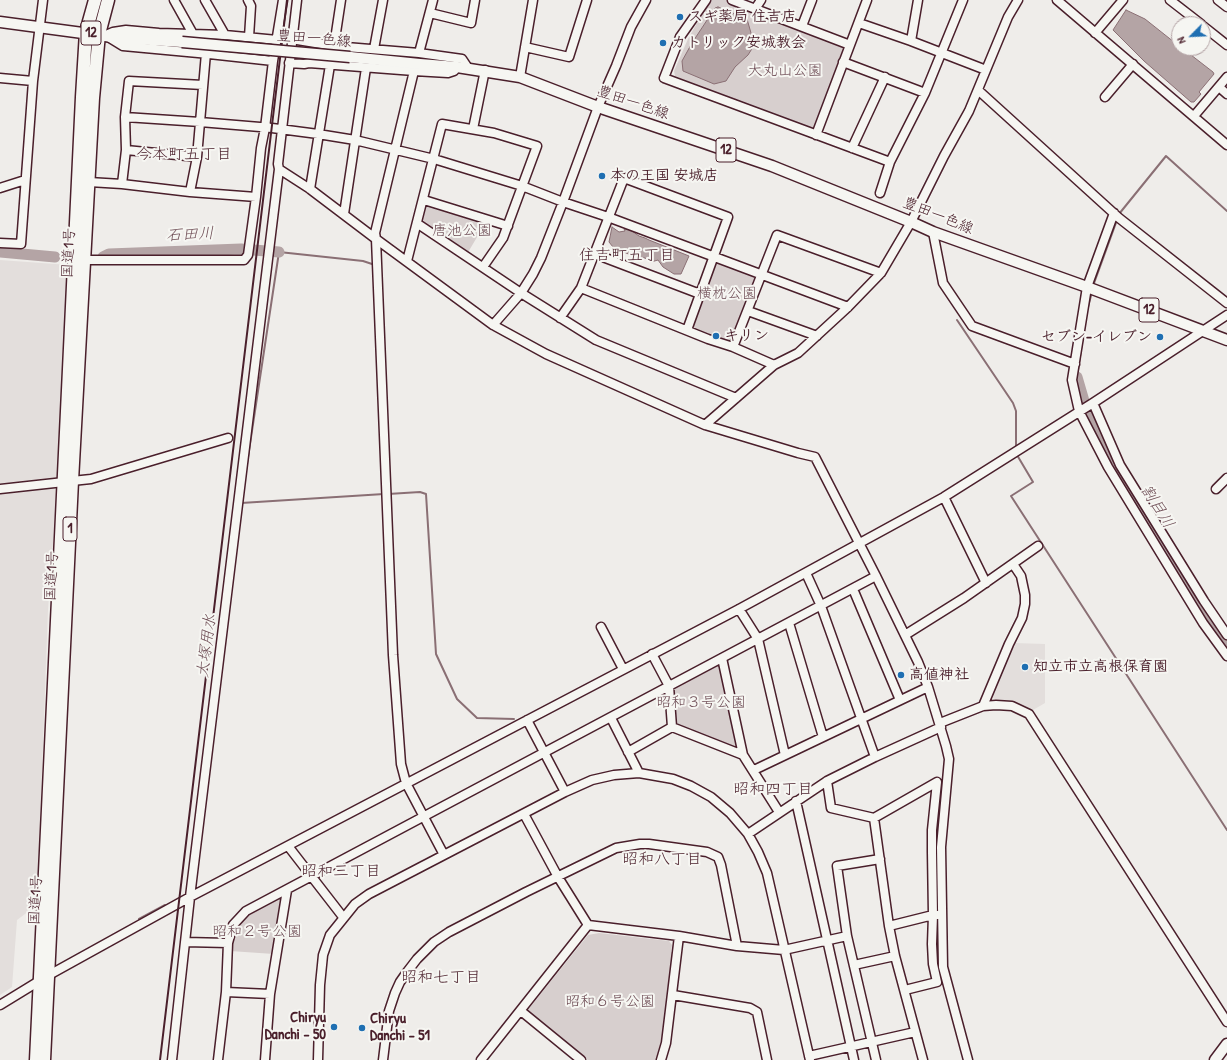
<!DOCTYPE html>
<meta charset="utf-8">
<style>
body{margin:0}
#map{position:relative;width:1227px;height:1060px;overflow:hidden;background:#efedea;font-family:"Patrick Hand",sans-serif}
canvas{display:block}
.north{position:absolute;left:1171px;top:16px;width:40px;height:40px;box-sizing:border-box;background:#f6f6f2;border:1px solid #b1a0a2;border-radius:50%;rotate:246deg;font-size:11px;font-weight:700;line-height:16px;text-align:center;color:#4a1f2b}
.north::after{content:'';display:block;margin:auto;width:14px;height:18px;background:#1f6fb2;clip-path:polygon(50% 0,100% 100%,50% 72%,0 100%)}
</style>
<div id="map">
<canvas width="1227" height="1060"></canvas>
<div class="north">N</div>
</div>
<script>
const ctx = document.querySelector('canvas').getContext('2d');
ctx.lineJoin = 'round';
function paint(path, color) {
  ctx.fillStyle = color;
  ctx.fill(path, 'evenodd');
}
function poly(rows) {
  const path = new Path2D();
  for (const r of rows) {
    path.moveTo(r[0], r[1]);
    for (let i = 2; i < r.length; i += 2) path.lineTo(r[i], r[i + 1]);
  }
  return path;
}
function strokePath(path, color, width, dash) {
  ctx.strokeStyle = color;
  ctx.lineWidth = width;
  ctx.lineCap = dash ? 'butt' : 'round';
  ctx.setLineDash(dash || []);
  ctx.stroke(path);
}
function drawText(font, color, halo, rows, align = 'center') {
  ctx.font = font + ' "Patrick Hand","Klee One",sans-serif';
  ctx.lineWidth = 4;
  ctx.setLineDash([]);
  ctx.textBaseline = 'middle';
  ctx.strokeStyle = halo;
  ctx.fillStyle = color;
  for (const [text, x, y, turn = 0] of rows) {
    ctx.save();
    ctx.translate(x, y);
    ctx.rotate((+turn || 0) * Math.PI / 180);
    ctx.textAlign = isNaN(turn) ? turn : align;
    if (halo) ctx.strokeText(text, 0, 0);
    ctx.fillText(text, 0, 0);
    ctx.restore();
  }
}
const built = poly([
 [0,260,69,265,57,478,0,487],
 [57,488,48,610,37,905,17,920,12,987,0,995,0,493],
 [1014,643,1045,644,1045,703,1033,710,1012,701,996,701,992,696]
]);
const green = poly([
 [710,0,727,0,845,46,815,129,812,130,791,123,675,76,674,71,688,39],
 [427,204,486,222,467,254,422,223,421,220,425,205],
 [718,261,756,275,757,278,732,343,730,344,691,329,715,262],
 [716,664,721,667,739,746,735,749,675,724,673,688],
 [279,898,283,900,274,954,230,951,235,928,246,915],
 [599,933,669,941,672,945,671,952,675,953,664,1042,658,1060,588,1060,528,1013,527,1011,588,935]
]);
const water = poly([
 [718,7,747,19,751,33,753,47,748,55,735,67,726,81,714,84,683,71,682,61,692,43,715,8,718,7],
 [1126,10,1145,19,1179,46,1179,48,1182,48,1213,72,1214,74,1199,92,1201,94,1194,102,1191,102,1144,61,1113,30,1126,10],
 [612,227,619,232,625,231,624,229,629,229,639,236,645,238,649,240,689,256,681,274,674,274,663,267,658,260,651,262,645,258,635,257,613,247,609,242,612,227]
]);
const stream = poly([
 [1119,214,1166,156,1227,211],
 [1093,286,1117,220],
 [1088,307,1092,292],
 [957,320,1013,403,1016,411,1016,449],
 [1077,377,1086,315],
 [1017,455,1033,482,1011,496,1227,830],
 [245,477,279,252,363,261,372,264],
 [388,494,420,492,426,494,436,654,457,699,477,718,514,719],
 [241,503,384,494],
 [139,919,165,905]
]);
const river = poly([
 [0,252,55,257],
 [103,257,109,254,241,249,279,252],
 [1077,377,1084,401,1115,470,1202,611,1217,633,1227,644]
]);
const minor = poly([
 [174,0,193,34],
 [205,0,225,35],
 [248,0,251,6,249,37],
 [297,0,278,164,279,169,310,189,376,239,393,655,401,764,406,783,444,855],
 [706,0,680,37,664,78,890,162],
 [732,0,850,45],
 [1057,0,1227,145],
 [1170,0,1201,24],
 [1218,0,1227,7],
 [755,9,761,0],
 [430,13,471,23,475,0],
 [859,23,911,41,986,70],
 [802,26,812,0],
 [1203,26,1227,45],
 [1095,33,1123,0],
 [106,35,113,32,126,30,159,33,225,35,277,40],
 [110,38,123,46,209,54,273,61],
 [291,39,334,46,419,53,462,59,468,68],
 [911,41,918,0],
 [334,46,341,0],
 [525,47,569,57,587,0],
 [374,49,383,0],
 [419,53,433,0],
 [843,62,925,93],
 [289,63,304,64,309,63,414,71,448,73,454,71,457,67],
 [414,71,375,233,376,239,493,325,546,354,705,425,798,453,815,457,876,576,918,662,928,687,946,746,949,759,941,847,943,967,968,1060],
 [520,77,533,0],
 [0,78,33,81],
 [1219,87,1227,94],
 [978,90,1119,218,1227,303],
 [1105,97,1133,64],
 [1194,116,1227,77],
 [125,117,200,122,272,128,318,134,355,140,434,159,522,186,563,202,608,217,848,307],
 [473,129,485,70],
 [816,135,867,0],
 [852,148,885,77],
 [126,150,197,157],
 [89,182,122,184,190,192,256,197,261,148,265,128,273,61,283,0],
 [122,184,126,150,125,117,129,81,203,85],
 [0,188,25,180],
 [310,189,330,65],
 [190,192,197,157,206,53],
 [880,193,890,162,925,93,963,0],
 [424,200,508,226],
 [1114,213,1087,287,1072,380,1079,411,1108,467,1203,623,1227,656],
 [344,214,366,68],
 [418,224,521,293,596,340,736,398],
 [933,232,943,283,972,326,1075,364],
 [0,243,21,244,33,81,43,0],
 [595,254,700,294],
 [84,260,244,260,248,255,256,197],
 [407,261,442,124,494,133,537,146,503,238,483,267],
 [581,288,708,339,733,347,774,365],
 [748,311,817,336],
 [560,318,581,288,624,178,728,217,687,330],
 [493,325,521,293,533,274,541,258,563,202,598,107,616,66,631,27,646,0],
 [733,347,777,235,881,273],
 [1093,403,1120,465,1204,601,1227,635],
 [705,425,774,365,798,353,848,307,881,273,911,222,944,156,969,111,1008,17,1018,0],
 [72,481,91,479,228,438],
 [0,489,64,482],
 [1216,489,1227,478],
 [944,497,986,583],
 [806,573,821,606,875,757],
 [853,589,900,700],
 [739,609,758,639,785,755],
 [789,623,823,737],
 [601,627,623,669],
 [905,635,964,598,1038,546],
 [652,654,669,686,672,727],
 [722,658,743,755],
 [983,706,1009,644,1022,618,1025,604,1025,595,1021,576,1013,564],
 [611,718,639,773],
 [527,720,565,792],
 [940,723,983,706,996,705,1012,706,1029,714,1227,1022],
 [628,752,672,727,743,755,779,812],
 [754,770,928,687],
 [827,781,831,808,874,818,889,926,895,956,923,1060],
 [796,801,854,1060],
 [524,814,558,877,588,925],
 [874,818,937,782,932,830,932,852,933,915,932,944,933,964,937,982,905,990],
 [748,834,827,781,875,757,941,727],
 [288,846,343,917],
 [588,925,679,936],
 [889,926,933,915,938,915],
 [185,942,228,943],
 [854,965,895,956],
 [226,992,270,994],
 [673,995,750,1008,757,1012,767,1060],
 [0,1005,49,975,190,897,739,609,944,497,1093,403,1227,315],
 [521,1011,581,1060],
 [809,1056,915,1032],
 [172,1060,190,897,279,169],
 [218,1060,226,992,228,943,233,925,246,911,876,576],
 [265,1060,270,994,287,890],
 [318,1060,320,985,323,955,330,935,355,904,369,894,565,792,592,780,614,775,639,773,673,779,691,786,711,797,730,813,748,834,758,852,767,873,810,1060],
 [383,1060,389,1011,395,993,400,982,407,972,417,959,434,942,449,932,526,892,616,848,640,844,649,844,707,852,718,857,721,865,737,946],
 [481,1060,588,925],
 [661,1060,666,1043,679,936,737,946,784,950,847,936],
 [876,1060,847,936,837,866,880,859]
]);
const major = poly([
 [0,22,120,38,182,42],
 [350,57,420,64,457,67,520,77,598,107,772,166,911,222,933,232,1087,287,1227,340],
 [1215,1060,1227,1044]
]);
const highway = poly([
 [36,1060,82,97,86,32,95,0],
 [44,1060,72,481,93,98,99,34,108,0]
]);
const rail = poly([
 [160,1060,287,0]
]);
const majorBridge = poly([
 [182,42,350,57]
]);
const markers = [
 [680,17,4,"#1f6fb2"],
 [663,43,4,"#1f6fb2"],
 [602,176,4,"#1f6fb2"],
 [716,336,4,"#1f6fb2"],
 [1160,337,4,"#1f6fb2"],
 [1025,667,4,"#1f6fb2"],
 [901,675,4,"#1f6fb2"],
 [334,1027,4,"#1f6fb2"],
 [362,1028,4,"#1f6fb2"]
];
const shields = [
 [91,33,20],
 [726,150,20],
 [1149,310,20],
 [70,529,14]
];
const shieldNames = [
 ["12",91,33],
 ["12",726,150],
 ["12",1149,310],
 ["1",70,529]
];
const poiNames = [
 ["スギ薬局 住吉店",688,17],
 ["カトリック安城教会",671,43],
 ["本の王国 安城店",610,176],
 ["キリン",724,336],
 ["セブン-イレブン",1152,337,"right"],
 ["知立市立高根保育園",1033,667],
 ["高値神社",909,675],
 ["Chiryu",326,1018,"right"],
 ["Danchi - 50",326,1035,"right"],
 ["Chiryu",370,1019],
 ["Danchi - 51",370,1036]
];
const streetNames = [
 ["豊田一色線",314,39,5],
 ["豊田一色線",633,103,19],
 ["豊田一色線",938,216,22],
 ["国道1号",69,253,-87],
 ["国道1号",52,576,-87],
 ["国道1号",36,900,-87]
];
const parkNames = [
 ["大丸山公園",785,71],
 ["唐池公園",462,231],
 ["横枕公園",727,294],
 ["昭和３号公園",701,703],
 ["昭和２号公園",257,932],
 ["昭和６号公園",610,1002]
];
const neighbourhoodNames = [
 ["今本町五丁目",184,155],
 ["住吉町五丁目",627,256],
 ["昭和四丁目",773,790],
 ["昭和八丁目",662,860],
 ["昭和三丁目",341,872],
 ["昭和七丁目",441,978]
];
const waterNames = [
 ["石田川",190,235,-3],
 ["割目川",1157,507,58],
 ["大塚用水",207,646,-83]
];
paint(built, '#e3dedc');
paint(green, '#d7cfce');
paint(water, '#b4a4a5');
strokePath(water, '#8a6f74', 1);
strokePath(stream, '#8a6f74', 2);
strokePath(river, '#b4a4a5', 11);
strokePath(minor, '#4a1f2b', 11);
strokePath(major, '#4a1f2b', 13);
strokePath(highway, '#4a1f2b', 15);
strokePath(minor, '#f6f6f2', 8);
strokePath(major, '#f6f6f2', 10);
strokePath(highway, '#f6f6f2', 12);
strokePath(rail, '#4a1f2b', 2);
strokePath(majorBridge, '#4a1f2b', 13, []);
strokePath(majorBridge, '#f6f6f2', 10);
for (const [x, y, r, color] of markers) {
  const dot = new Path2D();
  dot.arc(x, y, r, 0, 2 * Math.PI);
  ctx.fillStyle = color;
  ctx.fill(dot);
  strokePath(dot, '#f6f6f2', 1.5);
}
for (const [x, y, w] of shields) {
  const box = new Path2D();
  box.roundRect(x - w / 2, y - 12, w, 24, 3);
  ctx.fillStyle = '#f6f6f2';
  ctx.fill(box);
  strokePath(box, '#4a1f2b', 1);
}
drawText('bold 14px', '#4a1f2b', null, shieldNames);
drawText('bold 15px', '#4a1f2b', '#f6f6f2', poiNames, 'left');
drawText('15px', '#4a1f2b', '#f6f6f2', streetNames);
drawText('15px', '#6d4b54', '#f6f6f2', parkNames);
drawText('16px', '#4a1f2b', '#f6f6f2', neighbourhoodNames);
drawText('italic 16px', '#6f4e56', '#f6f6f2', waterNames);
</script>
